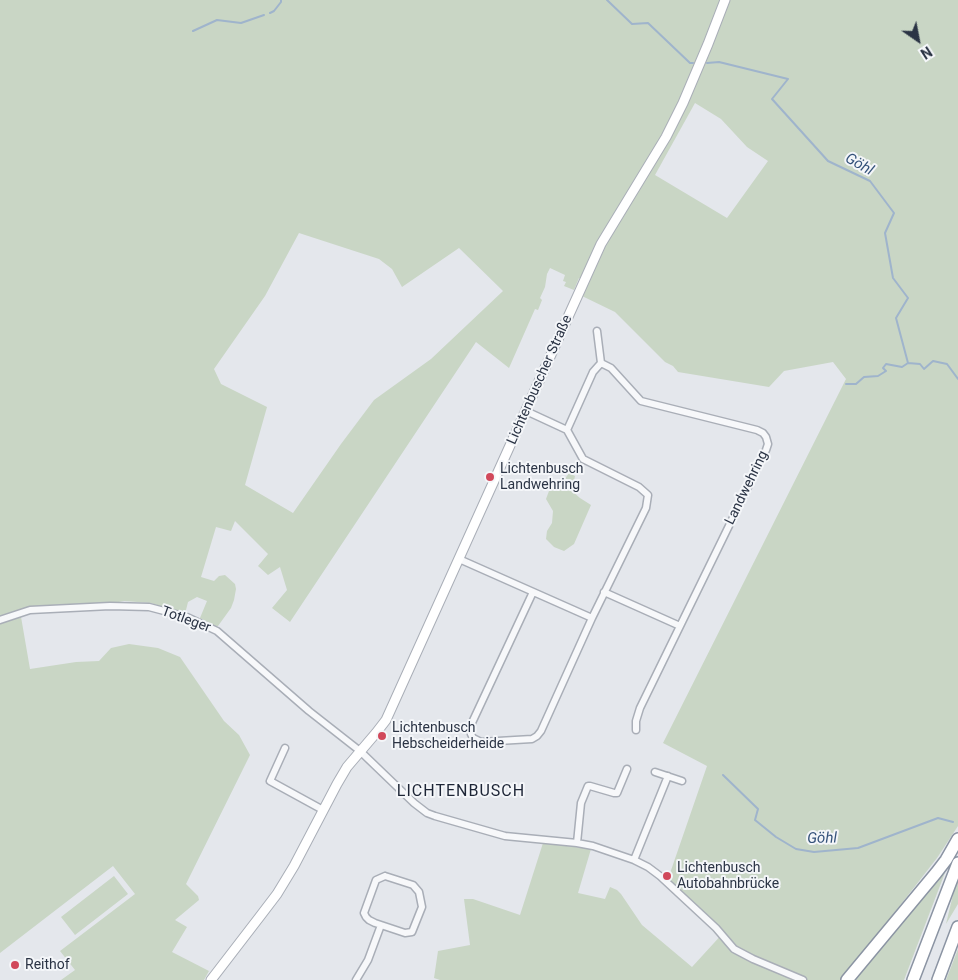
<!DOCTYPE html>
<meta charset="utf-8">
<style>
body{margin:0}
#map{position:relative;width:958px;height:980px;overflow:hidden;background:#e4e7ec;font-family:Roboto,sans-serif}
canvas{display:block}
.north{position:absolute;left:893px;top:15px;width:50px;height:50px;-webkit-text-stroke:4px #f4f6f9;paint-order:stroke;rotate:147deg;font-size:14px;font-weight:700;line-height:20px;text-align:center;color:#2b3445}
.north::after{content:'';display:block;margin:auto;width:18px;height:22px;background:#2b3445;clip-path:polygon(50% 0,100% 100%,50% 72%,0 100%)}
</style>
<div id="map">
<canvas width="958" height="980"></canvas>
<div class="north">N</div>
</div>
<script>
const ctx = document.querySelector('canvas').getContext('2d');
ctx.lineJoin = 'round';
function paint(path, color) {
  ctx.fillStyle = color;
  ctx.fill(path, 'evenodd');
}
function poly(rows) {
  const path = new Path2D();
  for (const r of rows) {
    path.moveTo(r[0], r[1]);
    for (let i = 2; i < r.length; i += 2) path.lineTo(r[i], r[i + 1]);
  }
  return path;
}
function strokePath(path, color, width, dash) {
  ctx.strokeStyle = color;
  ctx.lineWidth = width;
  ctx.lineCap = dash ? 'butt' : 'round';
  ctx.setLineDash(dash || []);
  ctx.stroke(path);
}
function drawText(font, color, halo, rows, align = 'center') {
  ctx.font = font + ' Roboto,sans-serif';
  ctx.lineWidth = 4;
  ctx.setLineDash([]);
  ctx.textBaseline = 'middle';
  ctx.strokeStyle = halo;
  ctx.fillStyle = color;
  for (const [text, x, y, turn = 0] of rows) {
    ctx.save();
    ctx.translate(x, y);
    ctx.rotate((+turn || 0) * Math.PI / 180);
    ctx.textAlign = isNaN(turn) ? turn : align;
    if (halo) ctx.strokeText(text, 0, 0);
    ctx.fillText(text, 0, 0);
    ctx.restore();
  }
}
const green = poly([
 [0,0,958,0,958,826,937,858,842,980,440,980,434,978,438,951,470,945,464,899,473,899,520,915,543,843,591,849,578,893,605,899,610,887,617,890,621,894,642,925,692,967,724,932,668,879,707,766,663,743,846,379,833,362,784,371,769,387,678,372,673,366,665,362,615,312,582,296,589,282,579,278,574,290,564,286,566,282,563,281,565,275,550,268,547,274,545,287,540,298,542,300,538,310,535,309,509,368,476,342,290,622,272,608,287,590,280,567,268,575,258,566,268,554,235,521,231,531,216,527,201,577,214,581,219,576,225,575,235,584,236,589,234,600,231,608,218,626,213,626,200,618,207,601,197,597,188,602,185,614,151,603,124,601,109,604,20,611,30,669,76,662,99,661,111,648,129,644,158,648,180,657,224,721,239,735,250,755,186,884,198,896,199,900,175,920,187,927,172,952,209,971,204,980,61,980,75,970,60,951,135,894,113,866,0,953],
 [695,103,721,119,747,147,768,161,727,218,655,175],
 [299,233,379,259,392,269,402,287,459,248,503,291,431,359,374,400,341,444,293,513,245,485,267,407,221,384,214,369,265,296],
 [569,473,575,476,572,491,580,498,591,505,574,544,564,551,554,547,546,539,547,531,552,523,553,511,546,499,549,491,560,486],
 [946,870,904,980,855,980,894,931],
 [958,875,958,904,946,924,957,878],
 [114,876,128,894,75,935,61,917],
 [958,949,958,980,946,980]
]);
const stream = poly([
 [607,0,632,24,648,23,690,63,693,63],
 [270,13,274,11,281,2,281,0],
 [193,31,217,20,241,23,264,15],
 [707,63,719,62,788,79,772,99,828,161,870,181,894,213,885,233,893,278,908,298,896,318,908,363,920,364,924,369,933,361,947,364,958,379],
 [846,384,856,384,864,377,878,376,886,371,883,368,886,364,902,367,908,363],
 [723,775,758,809,755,820,776,837,796,849,814,852,858,848,938,818,953,822]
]);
const street = poly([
 [601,363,611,368,641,401,757,430,763,433,766,437,768,444,766,450,640,708,636,721,636,730],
 [526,411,567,430,583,459,639,487,648,495,646,508,592,618,541,731,537,736,532,739,481,742,473,738,471,734,470,727,533,592],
 [567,430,593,372,601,363,597,331],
 [459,559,592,618],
 [604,592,680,626],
 [0,620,30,610,110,606,149,607,187,617,217,631,309,711,360,751,414,803,427,813,435,816,505,836,577,843,593,846,634,860,648,867,660,876,716,928,734,949,753,959,803,980],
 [285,748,270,781,323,810],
 [655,772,682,781],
 [577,843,581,803,588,786,590,786,614,793,617,793,627,769],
 [634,860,668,776],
 [385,876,413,885,419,892,422,907,412,932,405,933,375,923,369,920,366,917,364,913,376,880,385,876],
 [356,980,368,960,381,925]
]);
const secondary = poly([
 [211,980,261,915,277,894,294,866,337,784,347,767,376,733,386,720,601,244,666,137,683,103,708,44,725,0]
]);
const highway = poly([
 [847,980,936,873,946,860,958,839],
 [913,980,958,863],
 [938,980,958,927]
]);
const markers = [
 [490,477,5,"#d1495b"],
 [382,736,5,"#d1495b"],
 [667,876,5,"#d1495b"],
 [15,965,5,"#d1495b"]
];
const streetNames = [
 ["Lichtenbuscher Straße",540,380,-66],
 ["Landwehring",747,488,-64],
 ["Totleger",186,620,20]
];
const poiNames = [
 ["Lichtenbusch",500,469],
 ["Landwehring",500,485],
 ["Lichtenbusch",392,728],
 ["Hebscheiderheide",392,744],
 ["Lichtenbusch",677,868],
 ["Autobahnbrücke",677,884],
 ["Reithof",25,965]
];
const waterNames = [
 ["Göhl",859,165,29],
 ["Göhl",822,839,-1]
];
const quarterNames = [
 ["LICHTENBUSCH",461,792]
];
paint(green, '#c9d6c5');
strokePath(stream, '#9fb4cc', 2);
strokePath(street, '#a9aeb7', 9);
strokePath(secondary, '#a9aeb7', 11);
strokePath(highway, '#8b94a3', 14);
strokePath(street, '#f7f8fa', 6);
strokePath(secondary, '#fff', 9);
strokePath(highway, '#fff', 11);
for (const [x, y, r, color] of markers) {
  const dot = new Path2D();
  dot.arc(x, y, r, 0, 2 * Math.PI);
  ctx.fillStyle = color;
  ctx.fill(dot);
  strokePath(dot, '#f4f6f9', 2);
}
drawText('14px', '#2b3445', '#f4f6f9', streetNames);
drawText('14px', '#2b3445', '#f4f6f9', poiNames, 'left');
drawText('italic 15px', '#34527a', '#f4f6f9', waterNames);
ctx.letterSpacing = '1px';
drawText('16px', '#1d2536', '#f4f6f9', quarterNames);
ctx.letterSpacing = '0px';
</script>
